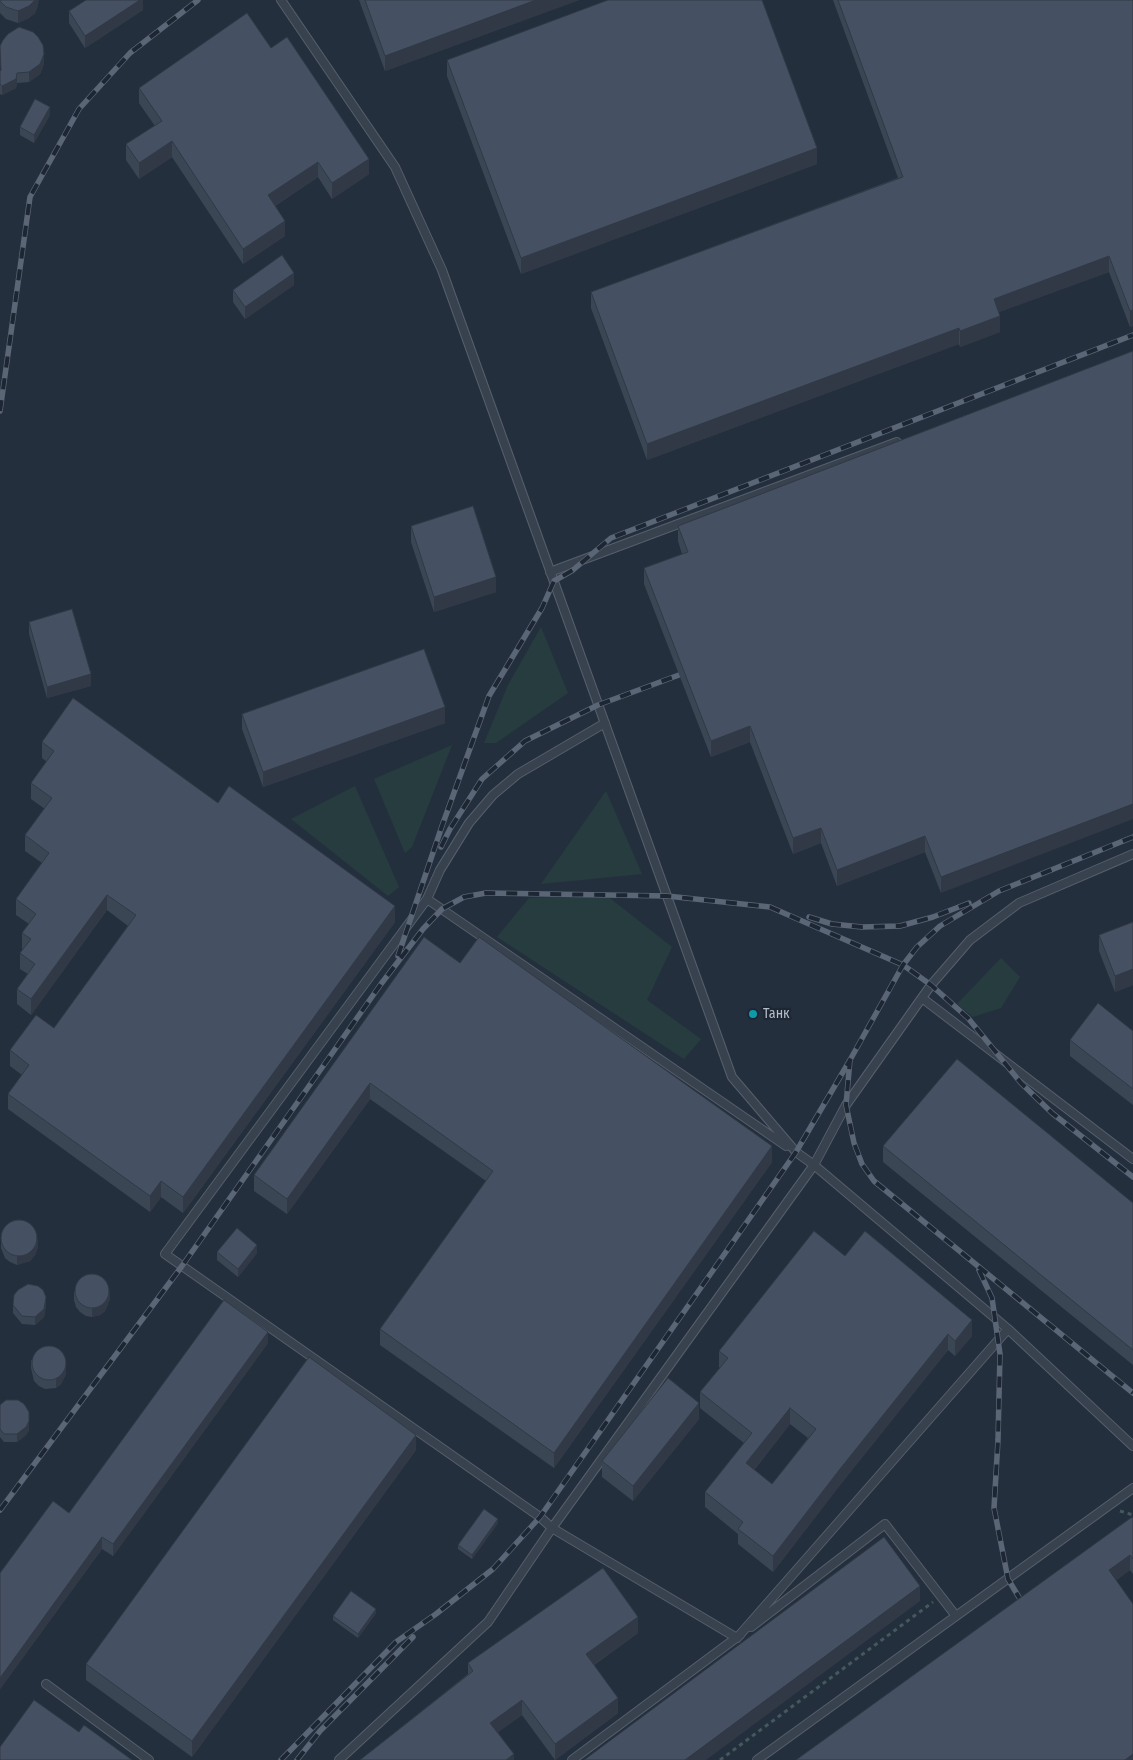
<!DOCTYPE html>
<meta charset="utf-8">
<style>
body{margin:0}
canvas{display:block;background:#242f3e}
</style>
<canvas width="1133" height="1760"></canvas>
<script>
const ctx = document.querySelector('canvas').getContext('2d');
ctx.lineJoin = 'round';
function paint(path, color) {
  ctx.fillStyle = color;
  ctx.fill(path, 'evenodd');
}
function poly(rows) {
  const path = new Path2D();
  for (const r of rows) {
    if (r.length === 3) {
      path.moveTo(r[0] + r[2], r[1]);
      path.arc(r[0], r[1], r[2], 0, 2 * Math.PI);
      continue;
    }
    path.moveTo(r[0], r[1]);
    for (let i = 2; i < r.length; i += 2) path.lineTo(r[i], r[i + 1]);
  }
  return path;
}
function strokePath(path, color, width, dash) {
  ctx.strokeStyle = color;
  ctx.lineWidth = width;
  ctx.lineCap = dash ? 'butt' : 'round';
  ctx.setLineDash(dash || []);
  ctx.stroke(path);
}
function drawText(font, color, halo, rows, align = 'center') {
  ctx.font = font + ' "Fira Sans Condensed",sans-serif';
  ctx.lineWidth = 4.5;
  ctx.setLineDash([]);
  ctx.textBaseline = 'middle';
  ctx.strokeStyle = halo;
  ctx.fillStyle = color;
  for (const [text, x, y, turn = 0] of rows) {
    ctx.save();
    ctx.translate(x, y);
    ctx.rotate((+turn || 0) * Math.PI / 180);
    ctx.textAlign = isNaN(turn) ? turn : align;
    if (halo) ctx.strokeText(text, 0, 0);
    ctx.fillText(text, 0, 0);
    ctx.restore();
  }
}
const green = poly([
 [541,627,568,693,496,743,484,743,508,685],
 [452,745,412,847,405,853,374,779],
 [355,786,399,887,388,896,291,819],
 [606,791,642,874,541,884],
 [606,895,672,947,647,1000,701,1039,684,1059,497,937,529,898],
 [1001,958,1020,977,1001,1008,973,1017,957,1004]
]);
const path = poly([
 [1120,1511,1133,1515],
 [720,1760,933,1602]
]);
const service = poly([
 [281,0,395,167,442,270,732,1077,796,1152,814,1165,1008,1329,1133,1446],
 [550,572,897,442],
 [605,723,518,774,493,795,469,823,440,870,427,899,165,1254,540,1517,552,1528,737,1638,1008,1329],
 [427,899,786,1146],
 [922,998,1133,1159],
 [751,1627,885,1524,956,1616],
 [46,1684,149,1760],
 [339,1760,488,1622,552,1528,814,1165,846,1105,931,985,970,940,1019,903,1133,854],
 [572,1760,740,1635],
 [757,1760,1133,1488]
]);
const rail = poly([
 [0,411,30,197,79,109,130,53,198,0],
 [1133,837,999,891,940,926,917,947,903,965,850,1060,846,1105,854,1143,862,1164,874,1181,1133,1393],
 [441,847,450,829,482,779,525,741,598,705,679,675],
 [809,917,832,924,862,927,900,926,933,917,969,903],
 [398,956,442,826,489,696,542,608,554,581,573,570,611,538,1133,335],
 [979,1270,992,1298,1000,1354,998,1440,994,1508,1008,1579,1026,1609],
 [0,1510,182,1266,381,984,423,929,442,909,464,897,486,893,667,896,770,907,903,965,931,985,968,1018,1021,1083,1052,1113,1133,1177],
 [281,1760,396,1642,436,1614,493,1569,540,1517,796,1152,850,1060],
 [297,1760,320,1731,413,1637]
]);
const wall = poly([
 [0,0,38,5,35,13,29,18,18,23,6,19,0,13],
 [143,0,143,10,85,48,69,23,69,11],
 [359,0,579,0,385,71],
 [833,0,1133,0,1133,326,1130,327,1109,272,999,312,1000,332,960,347,959,344,647,460,591,308,591,292,898,178],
 [0,46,44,64,40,74,29,82,17,83,16,88,2,95,0,94,0,70,1,71],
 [271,48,369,174,332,199,318,177,275,206,285,236,243,264,172,157,139,179,126,160,126,144,155,126,139,103,139,88],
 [447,60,817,164,521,274,447,76],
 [50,115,34,143,20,135,20,127],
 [294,285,245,319,233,302,233,290],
 [1133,351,941,893,925,852,837,886,821,843,793,854,750,742,711,757,644,584,644,568,682,554,678,541,678,526],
 [411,526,496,592,434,612,411,542],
 [29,622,91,686,47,698,29,634],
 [242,714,445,723,263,787,242,729],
 [42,742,218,803,395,922,183,1213,161,1197,150,1212,8,1109,8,1094,22,1075,10,1066,10,1050,54,1028,128,926,107,910,31,1015,17,1004,17,989,28,974,20,969,20,953,23,950,22,949,22,933,29,924,16,915,16,899,42,863,25,851,25,835,45,809,31,799,31,783,47,762,42,758],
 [1133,922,1133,985,1115,992,1099,951,1099,935],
 [460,963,772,1162,554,1468,380,1345,380,1329,486,1181,370,1099,287,1214,254,1191,254,1175],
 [1133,1031,1133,1105,1070,1056,1070,1040],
 [883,1146,1133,1203,1133,1365,883,1162],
 [1,1240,38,1247,35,1255,30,1261,17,1265,10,1262,5,1258,1,1248],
 [217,1252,257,1253,238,1277,217,1260],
 [845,1256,972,1336,955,1356,948,1350,840,1485,773,1572,738,1544,738,1534,705,1507,705,1492,744,1443,700,1408,700,1392,720,1368,719,1367,719,1351],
 [790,1424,808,1438,772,1484,754,1470],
 [74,1292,110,1299,105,1311,100,1315,92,1317,86,1316,80,1312,76,1307,74,1300],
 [13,1305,46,1305,44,1317,35,1325,22,1324,13,1313],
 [268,1343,113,1556,102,1549,0,1689,0,1573],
 [31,1360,66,1374,61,1384,56,1388,45,1389,39,1386,34,1381,31,1368],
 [0,1405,29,1430,26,1435,17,1442,4,1442,0,1437],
 [699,1419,633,1501,602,1477,602,1461],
 [416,1450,192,1757,86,1680,86,1664],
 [1133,1518,1133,1574,1130,1570,1116,1580,796,1760],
 [498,1523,472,1559,458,1549,458,1545],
 [376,1613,358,1638,333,1620,333,1616],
 [638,1633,594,1665,618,1713,555,1760,522,1715,498,1732,514,1760,360,1760,468,1674,468,1663]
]);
const shadedWall = poly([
 [35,0,39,0,38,5,35,13,29,18,18,23,18,11],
 [140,0,143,0,143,10,85,48,85,36],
 [536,0,579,0,385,71,385,56],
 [44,54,44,64,40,74,29,82,29,72],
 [17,73,17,83,16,88,2,95,2,86],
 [50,107,50,115,34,143,34,135],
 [172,141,172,157,139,179,139,163],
 [817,148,817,164,521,274,521,258],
 [369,159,369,174,332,199,332,183],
 [318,162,318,177,268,210,268,195],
 [285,221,285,236,243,264,243,249],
 [1109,256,1109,272,994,314,994,299],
 [294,273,294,285,245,319,245,307],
 [1133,310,1133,326,1130,327,1130,311],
 [1000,316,1000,332,960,347,960,331],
 [959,328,959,344,647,460,647,444],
 [496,577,496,592,434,612,434,597],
 [91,674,91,686,47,698,47,687],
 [445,707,445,723,263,787,263,772],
 [750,726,750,742,711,757,711,741],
 [1133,804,1133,819,941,893,941,877],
 [821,828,821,843,793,854,793,838],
 [925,836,925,852,837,886,837,870],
 [107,895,107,910,31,1015,31,999],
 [395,906,395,922,183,1213,183,1197],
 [1133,969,1133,985,1115,992,1115,976],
 [370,1083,370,1099,287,1214,287,1199],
 [772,1146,772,1162,554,1468,554,1453],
 [161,1181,161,1197,150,1212,150,1196],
 [38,1239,38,1247,35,1255,30,1261,17,1265,17,1257],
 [257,1245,257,1253,238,1277,238,1269],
 [110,1291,110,1299,105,1311,100,1315,92,1317,92,1309],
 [46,1297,46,1305,44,1317,35,1325,35,1317],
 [972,1320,972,1336,955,1356,955,1341],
 [268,1332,268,1343,113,1556,113,1544],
 [948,1334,948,1350,840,1485,773,1572,773,1556,840,1469],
 [66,1366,66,1374,61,1384,56,1388,56,1379],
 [699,1403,699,1419,633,1501,633,1486],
 [790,1408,790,1424,746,1479,746,1463],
 [29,1421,29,1430,26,1435,17,1442,17,1434],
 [416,1435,416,1450,192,1757,192,1741],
 [498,1519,498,1523,472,1559,472,1555],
 [102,1537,102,1549,0,1689,0,1678],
 [1130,1555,1130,1570,1109,1586,1109,1570],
 [920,1586,920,1601,706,1760,685,1760],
 [376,1609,376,1613,358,1638,358,1634],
 [638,1617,638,1633,586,1670,586,1654],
 [618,1698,618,1713,555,1760,555,1744],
 [522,1700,522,1715,490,1738,490,1723],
 [514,1754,514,1760,506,1760],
 [1133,1754,1133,1760,1125,1760]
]);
const building = poly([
 [0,0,35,0,29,6,18,11,6,7,0,1,0,0],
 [86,0,140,0,85,36,69,11,86,0],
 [365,0,536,0,385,56,365,0],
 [608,0,762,0,817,148,521,258,447,60,608,0],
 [838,0,1133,0,1133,310,1130,311,1109,256,994,299,1000,316,960,331,959,328,647,444,591,292,903,177,838,0],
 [247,13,271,48,287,37,369,159,332,183,318,162,268,195,285,221,243,249,172,141,139,163,126,144,162,121,139,88,247,13],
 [19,27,33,32,38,37,43,45,44,54,40,64,29,72,17,73,16,79,2,86,0,84,0,70,1,71,0,46,3,40,8,34,19,27],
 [35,99,50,107,34,135,20,127,35,99],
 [282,255,294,273,245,307,233,290,282,255],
 [1133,351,1133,804,941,877,925,836,837,870,821,828,793,838,750,726,711,741,644,568,688,552,678,526,1133,351],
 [473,506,496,577,434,597,411,526,473,506],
 [72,609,91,674,47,687,29,622,72,609],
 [424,649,445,707,263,772,242,714,424,649],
 [73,698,218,803,229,786,395,906,183,1197,161,1181,150,1196,8,1094,29,1065,10,1050,36,1015,54,1028,136,915,107,895,31,999,17,989,35,964,20,953,31,939,22,933,36,914,16,899,49,853,25,835,52,798,31,783,54,751,42,742,73,698],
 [1133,922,1133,969,1115,976,1099,935,1133,922],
 [424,937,460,963,479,937,772,1146,554,1453,380,1329,493,1171,370,1083,287,1199,254,1175,424,937],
 [1098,1003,1133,1031,1133,1089,1070,1040,1098,1003],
 [957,1059,1133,1203,1133,1350,883,1146,957,1059],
 [19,1238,18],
 [237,1228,257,1245,238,1269,217,1252,237,1228],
 [814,1231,845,1256,865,1231,972,1320,955,1341,948,1334,840,1469,773,1556,738,1529,743,1522,705,1492,752,1433,700,1392,728,1358,719,1351,814,1231],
 [790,1408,816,1429,772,1484,746,1463,790,1408],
 [92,1291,17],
 [28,1284,38,1286,43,1290,46,1297,44,1309,35,1317,22,1316,13,1305,14,1295,18,1290,28,1284],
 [224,1300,268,1332,113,1544,102,1537,0,1678,0,1573,53,1501,69,1513,224,1300],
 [49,1363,17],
 [309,1357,416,1435,192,1741,86,1664,309,1357],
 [668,1378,699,1403,633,1486,602,1461,668,1378],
 [6,1400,18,1400,24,1404,29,1412,29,1421,26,1427,17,1434,4,1434,0,1429,0,1405,6,1400],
 [484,1509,498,1519,472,1555,458,1545,484,1509],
 [1132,1517,1133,1518,1133,1559,1130,1555,1109,1570,1133,1604,1133,1754,1125,1760,796,1760,1132,1517],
 [884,1537,920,1586,685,1760,584,1760,884,1537],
 [603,1568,638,1617,586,1654,618,1698,555,1744,522,1700,490,1723,514,1754,506,1760,360,1760,473,1671,468,1663,603,1568],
 [351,1591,376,1609,358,1634,333,1616,351,1591],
 [34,1700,79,1732,84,1725,132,1760,0,1760,0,1747,34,1700]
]);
const markers = [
 [753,1014,5,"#0f9aa8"]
];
const poiNames = [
 ["Танк",763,1014]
];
paint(green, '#263c3f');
strokePath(service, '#565f6c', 10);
strokePath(path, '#44595c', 3, [4, 4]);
strokePath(service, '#38414e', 8);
strokePath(rail, '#5a6575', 5.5);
strokePath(rail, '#1d2633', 4, [11]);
paint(wall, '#3b4654');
paint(shadedWall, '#303945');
paint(building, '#455162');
strokePath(building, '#303945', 1);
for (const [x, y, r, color] of markers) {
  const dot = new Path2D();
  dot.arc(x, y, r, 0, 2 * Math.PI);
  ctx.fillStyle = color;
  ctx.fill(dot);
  strokePath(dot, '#1d2633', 2);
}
drawText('14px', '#b4bcc9', '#1d2633', poiNames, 'left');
</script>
